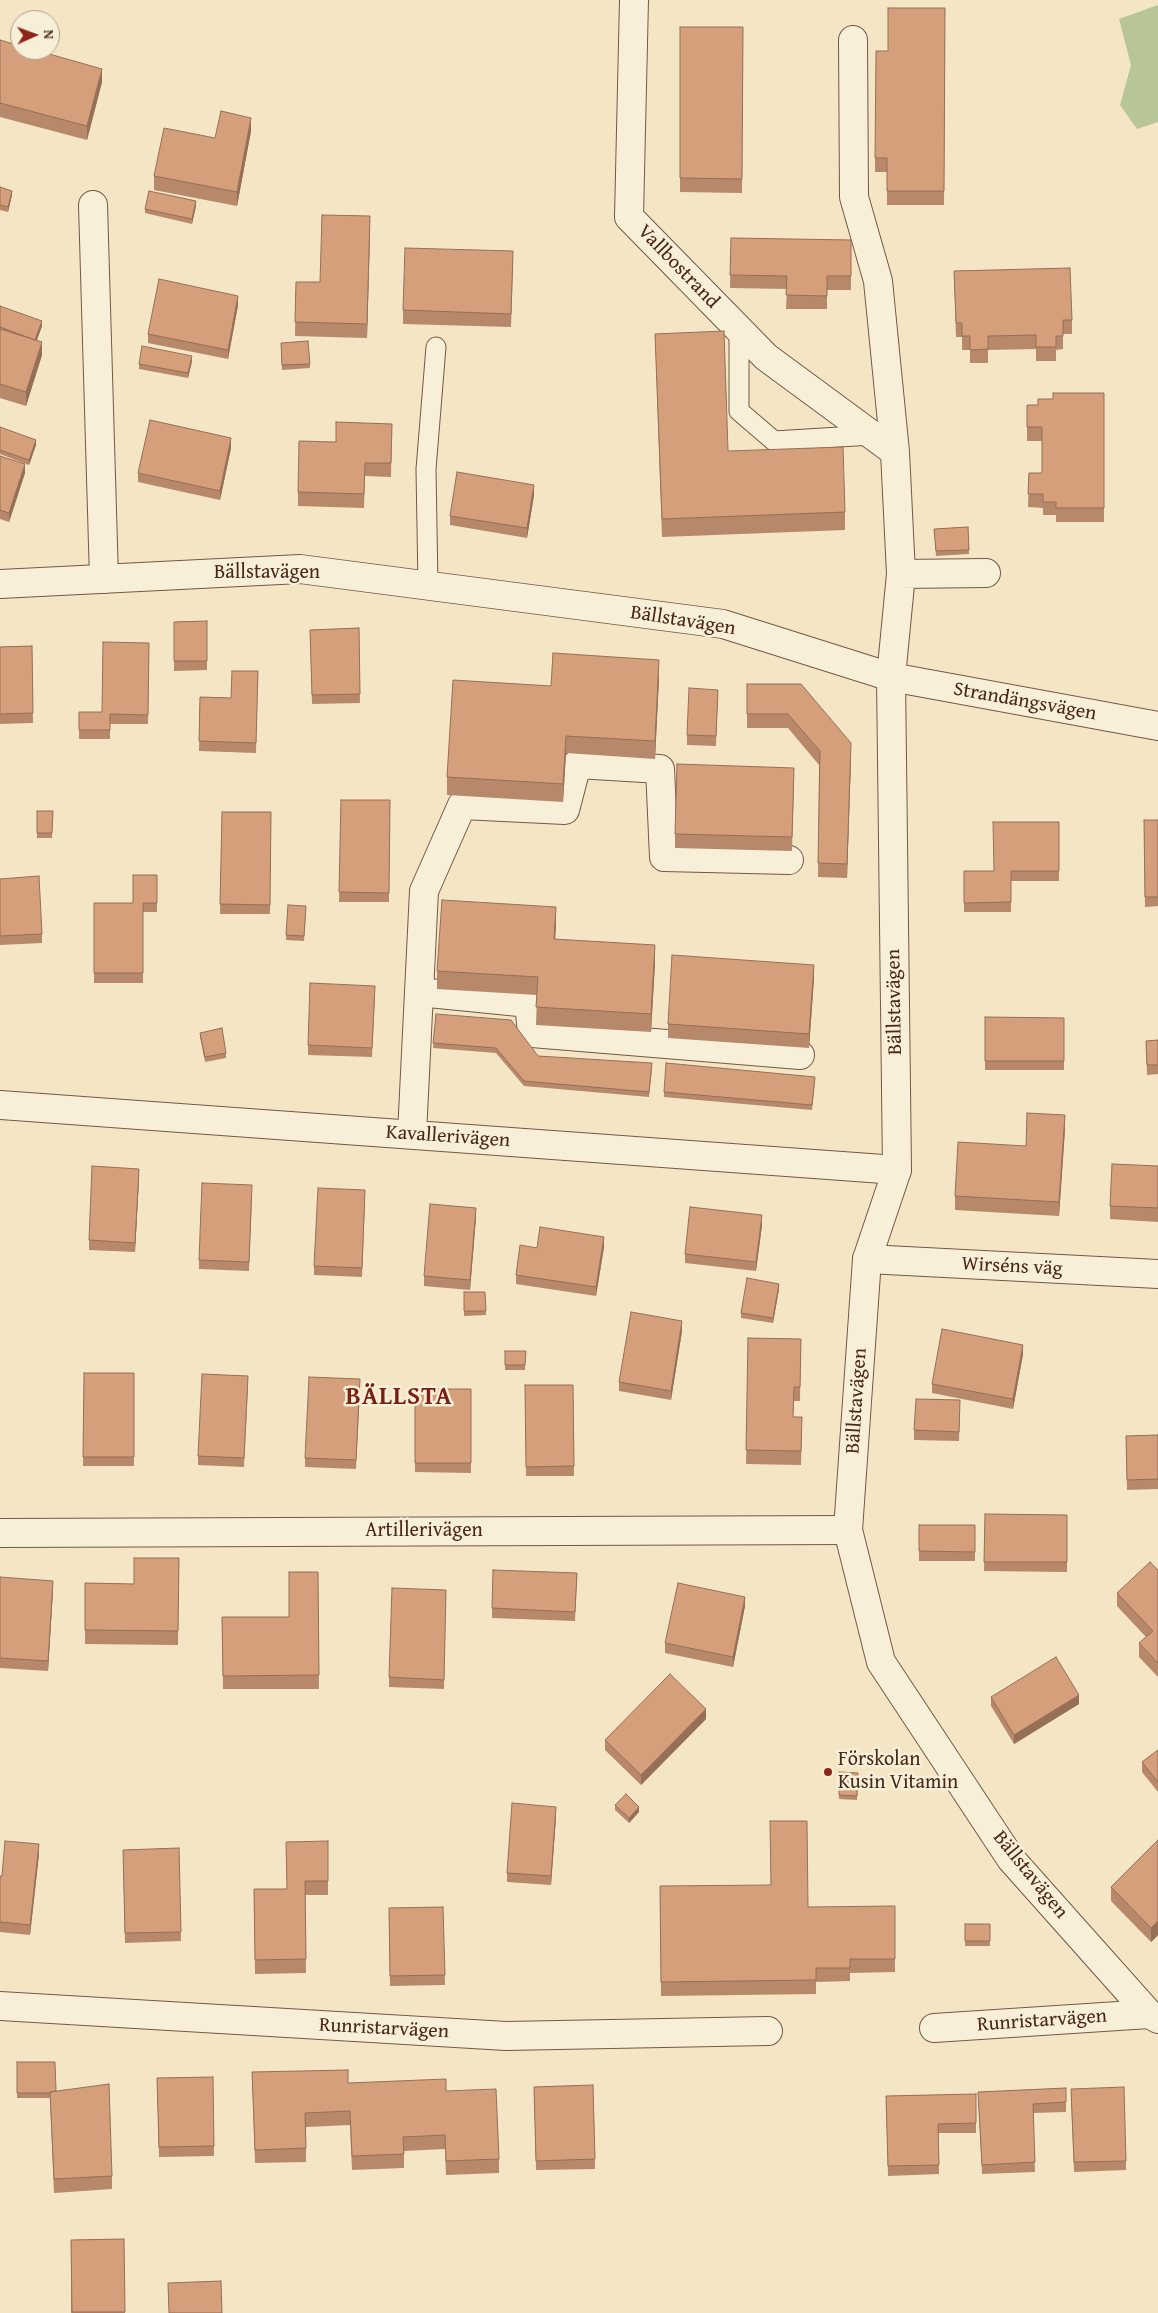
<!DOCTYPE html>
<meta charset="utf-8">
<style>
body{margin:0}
#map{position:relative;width:1158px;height:2313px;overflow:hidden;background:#f4e6c5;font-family:"Gentium Book Plus",serif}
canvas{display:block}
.north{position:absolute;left:10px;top:10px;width:50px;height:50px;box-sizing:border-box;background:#f8efd9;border:1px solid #b29f8d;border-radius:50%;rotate:88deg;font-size:14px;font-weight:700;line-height:20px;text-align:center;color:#49281a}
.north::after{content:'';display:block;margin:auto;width:18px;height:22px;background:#8f2418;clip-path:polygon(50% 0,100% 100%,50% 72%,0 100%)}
</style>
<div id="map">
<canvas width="1158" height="2313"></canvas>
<div class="north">N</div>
</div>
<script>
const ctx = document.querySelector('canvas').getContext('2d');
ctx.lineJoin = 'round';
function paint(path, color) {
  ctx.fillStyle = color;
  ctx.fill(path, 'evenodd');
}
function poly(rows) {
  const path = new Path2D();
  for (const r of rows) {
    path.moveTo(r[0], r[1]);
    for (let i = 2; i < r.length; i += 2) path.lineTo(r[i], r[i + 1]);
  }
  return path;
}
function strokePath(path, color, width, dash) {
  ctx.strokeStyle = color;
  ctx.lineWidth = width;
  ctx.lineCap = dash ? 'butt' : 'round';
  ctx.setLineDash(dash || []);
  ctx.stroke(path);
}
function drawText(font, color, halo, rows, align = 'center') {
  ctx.font = font + ' "Gentium Book Plus",serif';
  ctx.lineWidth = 5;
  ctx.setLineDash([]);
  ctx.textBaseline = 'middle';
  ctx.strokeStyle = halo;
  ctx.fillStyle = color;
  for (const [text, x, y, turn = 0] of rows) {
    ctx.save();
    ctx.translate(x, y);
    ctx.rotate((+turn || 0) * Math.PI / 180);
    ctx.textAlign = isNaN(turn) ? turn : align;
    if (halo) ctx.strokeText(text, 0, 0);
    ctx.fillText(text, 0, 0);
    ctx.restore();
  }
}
const green = poly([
 [1158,5,1158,122,1137,129,1120,105,1131,65,1119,19]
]);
const service = poly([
 [739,329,739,411,774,441,872,435],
 [428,586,426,469,436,347]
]);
const minor = poly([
 [634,0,629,217,766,357,895,452,901,574,891,677,1158,726],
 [853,40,854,197,878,281,895,452],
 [93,205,104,579],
 [901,574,986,573],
 [419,992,529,1003,532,1033,800,1055],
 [0,1105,897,1170],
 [412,1134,424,891,462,805,565,810,577,764,660,769,664,857,789,860],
 [867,1259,1158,1274],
 [0,1533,848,1530],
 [0,2006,506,2036,768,2031],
 [934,2028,1149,2014]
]);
const tertiary = poly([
 [0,584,300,569,723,624,891,677,897,1170,867,1259,848,1530,881,1662,1011,1859,1149,2014,1158,2019]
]);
const wall = poly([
 [945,8,944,205,887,205,887,172,875,172,875,158,888,51],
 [680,27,743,27,742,193,680,192],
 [0,40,102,82,87,140,0,117],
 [251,131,237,206,154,190,154,176,215,138],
 [0,187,12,195,8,212,0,210],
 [196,206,192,224,145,213,145,209],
 [370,230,367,338,295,336,296,282,320,282],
 [731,238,851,240,851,290,827,290,827,309,786,309,787,289,730,288],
 [513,265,511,327,403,324,403,310],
 [954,271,1072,320,1072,334,1063,334,1063,349,1056,350,1056,361,1036,361,1036,349,988,350,988,363,970,363,970,350,962,350,962,337,956,337],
 [238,305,228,359,148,343,148,334],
 [0,306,42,326,37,340,42,355,26,406,0,398],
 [655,334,728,451,845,512,845,530,662,537],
 [281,343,310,364,310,368,282,370],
 [192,361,188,378,139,369,139,364],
 [1104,393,1104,522,1056,522,1056,515,1043,515,1043,508,1028,507,1029,473,1042,473,1042,441,1027,441,1027,405,1038,405,1053,399],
 [392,424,391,477,365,476,364,508,298,506,298,492,336,442],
 [0,427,36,445,29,465,0,454],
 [231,448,220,500,138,482,138,473],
 [0,456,25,473,9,522,0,519],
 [534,495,527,538,450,525,450,516],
 [968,527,969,554,936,556,934,529],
 [207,621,207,670,174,671,174,622],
 [359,628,360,703,312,704,310,630],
 [149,643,148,724,110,724,110,739,79,739,79,712,102,712],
 [32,646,33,723,0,724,0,647],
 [258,671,256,753,199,751,200,697,231,698],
 [659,678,655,759,566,753,563,802,447,795,447,777],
 [747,684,851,756,847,878,818,877,819,765,788,728,747,728],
 [718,690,716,746,687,745,687,735],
 [794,782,792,851,675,848,675,834],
 [341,800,390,800,389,902,339,902],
 [37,811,53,811,52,838,37,838],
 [222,812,271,812,270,914,220,914],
 [1144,820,1158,820,1158,906,1145,907],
 [1059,822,1059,881,1011,881,1011,912,964,912,964,871,994,871],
 [157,875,157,912,143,912,143,983,94,983,94,903,133,903],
 [0,879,42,934,42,943,0,945],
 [288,905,306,911,304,941,286,940],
 [556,925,555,939,655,963,651,1032,536,1025,537,995,437,989,437,971],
 [814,978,809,1048,668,1038,668,1024],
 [375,995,372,1057,308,1055,308,1045],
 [436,1014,538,1056,652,1068,649,1097,524,1086,496,1053,433,1048],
 [985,1017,1064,1018,1064,1070,985,1070],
 [200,1033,226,1053,226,1058,205,1062,200,1037],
 [1158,1040,1158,1074,1147,1075,1146,1041],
 [815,1081,812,1110,664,1097,664,1092],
 [1065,1129,1059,1216,955,1210,955,1196,1026,1146],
 [1158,1166,1158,1222,1110,1219,1110,1206],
 [139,1178,135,1252,89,1250,89,1240],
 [252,1194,249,1271,199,1269,199,1260],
 [365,1199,362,1277,314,1275,314,1266],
 [476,1217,470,1290,424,1286,424,1276],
 [762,1225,756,1271,685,1263,685,1254],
 [604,1247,596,1296,516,1284,516,1275,537,1248],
 [779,1289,773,1323,741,1318,741,1313],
 [464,1292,485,1292,486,1315,464,1316],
 [682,1331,671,1400,619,1391,619,1382],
 [748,1338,801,1339,800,1401,794,1401,793,1417,802,1431,801,1465,746,1464],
 [505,1351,526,1351,525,1370,505,1370],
 [1023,1354,1013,1409,932,1393,932,1384],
 [84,1373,134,1373,134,1466,83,1466],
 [248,1385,244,1467,198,1465,198,1456],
 [525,1385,573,1385,574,1476,526,1476],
 [360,1389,356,1469,305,1467,305,1458],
 [415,1389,471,1389,471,1473,415,1472],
 [960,1410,959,1441,914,1440,914,1430],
 [1158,1435,1158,1489,1127,1490,1126,1436],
 [985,1514,1067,1515,1067,1572,984,1571],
 [919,1525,975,1525,975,1561,919,1561],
 [179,1558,178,1645,85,1644,85,1583,134,1584],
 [1158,1570,1158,1677,1139,1657,1139,1643,1146,1637,1117,1606,1117,1593],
 [318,1572,319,1689,223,1689,222,1617,289,1617],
 [577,1573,575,1621,492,1618,492,1608],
 [0,1577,53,1590,48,1671,0,1668],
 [446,1590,444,1689,389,1687,389,1677],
 [745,1606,733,1667,665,1653,665,1643],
 [991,1697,1079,1704,1014,1744,991,1706],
 [706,1719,641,1785,605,1750,605,1740],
 [1158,1750,1158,1792,1142,1772,1142,1762],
 [839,1772,858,1773,857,1800,839,1799],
 [615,1805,639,1812,629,1823,615,1810],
 [556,1816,551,1885,507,1882,507,1873],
 [1158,1840,1158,1935,1151,1942,1111,1901,1111,1887],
 [328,1841,328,1895,305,1895,306,1973,255,1974,254,1889,287,1889],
 [179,1848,181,1941,125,1943,123,1850],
 [39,1854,30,1935,0,1932,0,1876,2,1876],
 [660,1886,808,1907,895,1959,895,1972,850,1973,850,1981,816,1982,816,1994,661,1996],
 [443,1907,445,1985,390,1986,389,1908],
 [965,1924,990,1924,990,1946,965,1946],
 [17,2062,56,2091,112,2176,112,2189,54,2193,50,2098,17,2098],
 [252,2072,348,2083,446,2091,499,2159,499,2173,446,2175,445,2149,404,2151,404,2168,352,2170,350,2125,306,2127,306,2162,255,2163],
 [213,2077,214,2156,159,2157,157,2078],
 [593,2085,595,2169,536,2170,534,2087],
 [1066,2088,1066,2112,1033,2113,1035,2172,982,2174,978,2092],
 [976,2094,976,2133,938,2133,939,2174,888,2176,886,2096],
 [1071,2098,1126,2161,1126,2170,1074,2172],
 [124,2239,125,2313,71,2313,71,2240]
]);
const shadedWall = poly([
 [102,69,102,82,87,140,87,126],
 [251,118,251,131,237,206,237,192],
 [12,191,12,195,8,212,8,207],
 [196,201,196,206,192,224,192,219],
 [370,216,370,230,367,338,367,324],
 [238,296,238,305,228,359,228,350],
 [42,321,42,326,35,345,35,340],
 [42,342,42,355,26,406,26,392],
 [192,356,192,361,188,378,188,373],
 [231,438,231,448,220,500,220,491],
 [36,440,36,445,29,465,29,460],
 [25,464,25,473,9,522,9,513],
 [534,485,534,495,527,538,527,528],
 [659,660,659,678,655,759,655,741],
 [566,736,566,753,563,802,563,784],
 [851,743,851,756,847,878,847,864],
 [556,907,556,925,554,957,554,939],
 [655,945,655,963,651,1032,651,1014],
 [814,965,814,978,809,1048,809,1034],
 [1065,1115,1065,1129,1059,1216,1059,1202],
 [139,1169,139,1178,135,1252,135,1243],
 [476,1208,476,1217,470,1290,470,1280],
 [762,1215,762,1225,756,1271,756,1262],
 [604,1237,604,1247,596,1296,596,1287],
 [779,1284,779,1289,773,1323,773,1318],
 [682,1321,682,1331,671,1400,671,1391],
 [1023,1345,1023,1354,1013,1409,1013,1399],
 [53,1581,53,1590,48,1671,48,1661],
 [745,1597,745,1606,733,1667,733,1657],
 [1079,1695,1079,1704,1014,1744,1014,1735],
 [706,1709,706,1719,641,1785,641,1775],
 [556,1807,556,1816,551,1885,551,1876],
 [639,1807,639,1812,629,1823,629,1818],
 [39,1844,39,1854,30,1935,30,1925],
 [1158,1921,1158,1935,1151,1942,1151,1928]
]);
const building = poly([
 [888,8,945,8,944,191,887,191,887,158,875,158,876,51,888,51,888,8],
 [680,27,743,27,742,179,680,178,680,27],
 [0,40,20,46,20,50,35,50,102,69,87,126,0,103,0,40],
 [221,111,251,118,237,192,154,176,164,128,215,138,221,111],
 [0,187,12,191,8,207,0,205,0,187],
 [149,191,196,201,192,219,145,209,149,191],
 [322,215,370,216,367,324,295,322,296,282,320,282,322,215],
 [731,238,851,240,851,276,827,276,827,296,786,295,787,276,730,275,731,238],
 [405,248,513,251,511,314,403,310,405,248],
 [1070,268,1072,320,1063,320,1063,336,1056,336,1056,347,1036,347,1036,335,988,336,988,349,970,350,970,336,962,336,962,323,956,323,954,271,1070,268],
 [159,279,238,296,228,350,148,334,159,279],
 [0,306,42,321,35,340,0,327,0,306],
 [0,329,42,342,26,392,0,384,0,329],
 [724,331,728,451,843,447,845,512,662,519,655,334,724,331],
 [308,341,310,364,282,365,281,343,308,341],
 [142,346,192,356,188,373,139,364,142,346],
 [1053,393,1104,393,1104,508,1056,508,1056,502,1043,502,1043,494,1028,494,1029,473,1042,473,1042,427,1027,427,1027,405,1038,405,1038,399,1053,399,1053,393],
 [150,420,231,438,220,491,138,473,150,420],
 [336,422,392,424,391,463,365,463,364,494,298,492,299,441,336,442,336,422],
 [0,427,36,440,29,460,0,450,0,427],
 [0,456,25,464,9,513,0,510,0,456],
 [457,472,534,485,527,528,450,516,457,472],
 [968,527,969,550,936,551,934,529,968,527],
 [207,621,207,661,174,661,174,622,207,621],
 [359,628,360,694,312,695,310,630,359,628],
 [103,642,149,643,148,715,110,714,110,730,79,730,79,712,102,712,103,642],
 [32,646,33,713,0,714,0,647,32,646],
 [553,653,659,660,655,741,566,736,563,784,447,777,453,680,551,686,553,653],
 [232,671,258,671,256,743,199,741,200,697,231,698,232,671],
 [747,684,801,684,851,743,847,864,818,863,820,751,788,714,747,714,747,684],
 [689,688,718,690,716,736,687,735,689,688],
 [677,764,794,768,792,837,675,834,677,764],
 [341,800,390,800,389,893,339,892,341,800],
 [37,811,53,811,52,833,37,833,37,811],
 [222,812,271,812,270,905,220,904,222,812],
 [1144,820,1158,820,1158,897,1145,897,1144,820],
 [993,822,1059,822,1059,871,1011,871,1011,902,964,903,964,871,994,871,993,822],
 [133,875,157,875,157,903,143,903,143,973,94,973,94,903,133,903,133,875],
 [39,876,42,934,0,936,0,879,39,876],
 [442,900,556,907,554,939,655,945,651,1014,536,1007,538,977,437,971,442,900],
 [288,905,306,906,304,936,286,935,288,905],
 [672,955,814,965,809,1034,668,1024,672,955],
 [310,983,375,986,372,1048,308,1045,310,983],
 [436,1014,511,1020,538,1056,652,1063,649,1092,524,1081,496,1048,433,1043,436,1014],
 [985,1017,1064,1018,1064,1061,985,1061,985,1017],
 [222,1028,226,1053,205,1057,200,1033,222,1028],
 [1158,1040,1158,1065,1147,1065,1146,1041,1158,1040],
 [666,1063,815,1077,812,1105,664,1092,666,1063],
 [1027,1113,1065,1115,1059,1202,955,1196,958,1142,1026,1146,1027,1113],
 [1112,1164,1158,1166,1158,1208,1110,1206,1112,1164],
 [92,1166,139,1169,135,1243,89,1240,92,1166],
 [202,1183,252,1185,249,1262,199,1260,202,1183],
 [318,1188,365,1190,362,1268,314,1266,318,1188],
 [430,1204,476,1208,470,1280,424,1276,430,1204],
 [690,1207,762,1215,756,1262,685,1254,690,1207],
 [540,1227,604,1237,596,1287,516,1275,520,1245,537,1248,540,1227],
 [747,1278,779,1284,773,1318,741,1313,747,1278],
 [464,1292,485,1292,486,1311,464,1311,464,1292],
 [631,1312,682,1321,671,1391,619,1382,631,1312],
 [942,1329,1023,1345,1013,1399,932,1384,942,1329],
 [748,1338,801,1339,800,1387,794,1387,793,1417,802,1417,801,1451,746,1450,748,1338],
 [505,1351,526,1351,525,1365,505,1365,505,1351],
 [84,1373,134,1373,134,1457,83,1457,84,1373],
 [202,1374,248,1376,244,1458,198,1456,202,1374],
 [309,1377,360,1379,356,1460,305,1458,309,1377],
 [525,1385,573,1385,574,1466,526,1467,525,1385],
 [415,1389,471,1389,471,1463,415,1463,415,1389],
 [916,1399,960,1400,959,1432,914,1430,916,1399],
 [1158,1435,1158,1479,1127,1480,1126,1436,1158,1435],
 [985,1514,1067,1515,1067,1562,984,1562,985,1514],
 [919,1525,975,1525,975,1552,919,1551,919,1525],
 [134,1558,179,1558,178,1631,85,1630,85,1583,134,1584,134,1558],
 [1150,1562,1158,1570,1158,1663,1139,1643,1153,1631,1117,1593,1150,1562],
 [493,1570,577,1573,575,1612,492,1608,493,1570],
 [289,1572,318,1572,319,1675,223,1676,222,1617,289,1617,289,1572],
 [0,1577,53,1581,48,1661,0,1658,0,1577],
 [678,1583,745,1597,733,1657,665,1643,678,1583],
 [392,1588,446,1590,444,1680,389,1677,392,1588],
 [1056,1657,1079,1695,1014,1735,991,1697,1056,1657],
 [670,1674,706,1709,641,1775,605,1740,670,1674],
 [1158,1750,1158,1782,1142,1762,1158,1750],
 [839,1772,858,1773,857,1796,839,1795,839,1772],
 [626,1794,639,1807,629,1818,615,1805,626,1794],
 [512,1803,556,1807,551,1876,507,1873,512,1803],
 [770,1821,807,1821,808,1907,895,1906,895,1959,850,1959,850,1968,816,1968,816,1980,661,1982,660,1886,771,1885,770,1821],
 [1158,1840,1158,1921,1151,1928,1111,1887,1158,1840],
 [5,1841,39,1844,30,1925,0,1922,0,1876,2,1876,5,1841],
 [328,1841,328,1881,305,1881,306,1959,255,1960,254,1889,287,1889,286,1842,328,1841],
 [179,1848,181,1932,125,1933,123,1850,179,1848],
 [443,1907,445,1975,390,1976,389,1908,443,1907],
 [965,1924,990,1924,990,1941,965,1941,965,1924],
 [17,2062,55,2062,56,2091,50,2092,50,2093,17,2093,17,2062],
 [348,2070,348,2083,446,2079,446,2091,496,2089,499,2159,446,2161,445,2135,403,2137,404,2154,352,2156,350,2111,305,2113,306,2148,255,2150,252,2072,348,2070],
 [213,2077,214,2146,159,2147,157,2078,213,2077],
 [109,2084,112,2176,54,2179,50,2092,109,2084],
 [593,2085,595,2159,536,2161,534,2087,593,2085],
 [1124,2087,1126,2161,1074,2162,1071,2089,1124,2087],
 [1066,2088,1066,2102,1033,2104,1035,2162,982,2165,978,2092,1066,2088],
 [976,2094,976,2123,938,2124,939,2165,888,2166,886,2096,976,2094],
 [124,2239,125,2312,72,2312,71,2240,124,2239],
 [221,2281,222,2313,169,2313,168,2283,221,2281]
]);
const markers = [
 [828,1772,5,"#8f2418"]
];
const streetNames = [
 ["Vallbostrand",678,267,46],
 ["Bällstavägen",267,573],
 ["Bällstavägen",683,621,9],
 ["Strandängsvägen",1025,702,10],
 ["Bällstavägen",895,1002,-91],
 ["Kavallerivägen",448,1137,4],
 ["Wirséns väg",1012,1267,3],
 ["Bällstavägen",857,1401,-86],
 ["Artillerivägen",424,1531],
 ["Bällstavägen",1030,1875,51],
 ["Runristarvägen",1042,2021,-4],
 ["Runristarvägen",384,2029,3]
];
const poiNames = [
 ["Förskolan",838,1760],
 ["Kusin Vitamin",838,1783]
];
const districtNames = [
 ["BÄLLSTA",399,1398]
];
paint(green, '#b8c697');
strokePath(service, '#745845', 21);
strokePath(minor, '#745845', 30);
strokePath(tertiary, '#745845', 30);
strokePath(service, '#f8efd9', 19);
strokePath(minor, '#f8efd9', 28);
strokePath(tertiary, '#f8efd9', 28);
paint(wall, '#b7896a');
paint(shadedWall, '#956f56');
paint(building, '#d59f7b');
strokePath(building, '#956f56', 1);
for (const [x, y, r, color] of markers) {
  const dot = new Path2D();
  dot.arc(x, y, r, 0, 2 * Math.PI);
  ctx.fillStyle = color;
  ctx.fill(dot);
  strokePath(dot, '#f8efd9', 2);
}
drawText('20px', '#49281a', '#f8efd9', streetNames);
drawText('20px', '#49281a', '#f8efd9', poiNames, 'left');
ctx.letterSpacing = '1px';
drawText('bold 25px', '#7a1f14', '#f8efd9', districtNames);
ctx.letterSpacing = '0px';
</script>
